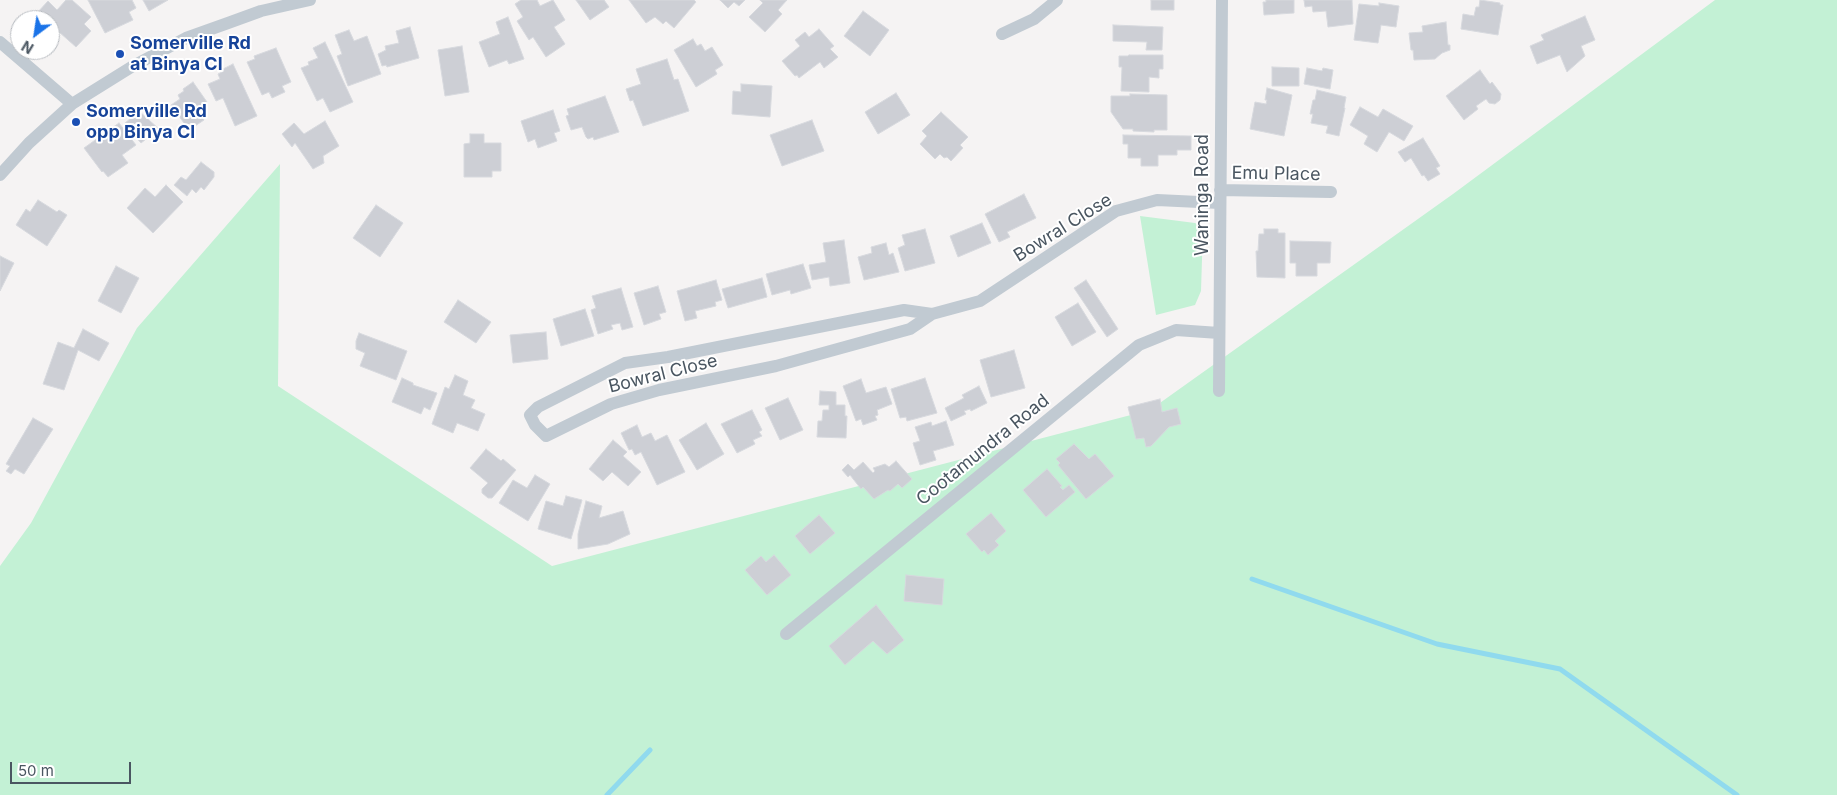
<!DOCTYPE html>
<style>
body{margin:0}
#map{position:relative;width:1837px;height:795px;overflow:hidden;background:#f5f3f3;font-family:Inter,sans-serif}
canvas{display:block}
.north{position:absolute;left:10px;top:10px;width:50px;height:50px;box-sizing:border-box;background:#fff;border:1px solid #b7bbc0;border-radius:50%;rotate:211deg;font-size:14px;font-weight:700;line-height:20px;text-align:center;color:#4a5661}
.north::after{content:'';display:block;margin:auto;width:18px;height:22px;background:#1a73e8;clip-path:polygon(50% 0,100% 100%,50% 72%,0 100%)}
.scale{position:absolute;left:10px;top:762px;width:121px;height:22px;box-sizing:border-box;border:2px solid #4a5661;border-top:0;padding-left:6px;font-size:15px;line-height:18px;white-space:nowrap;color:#4a5661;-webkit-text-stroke:4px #fff;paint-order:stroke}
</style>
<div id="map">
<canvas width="1837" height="795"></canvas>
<div class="north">N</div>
<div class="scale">50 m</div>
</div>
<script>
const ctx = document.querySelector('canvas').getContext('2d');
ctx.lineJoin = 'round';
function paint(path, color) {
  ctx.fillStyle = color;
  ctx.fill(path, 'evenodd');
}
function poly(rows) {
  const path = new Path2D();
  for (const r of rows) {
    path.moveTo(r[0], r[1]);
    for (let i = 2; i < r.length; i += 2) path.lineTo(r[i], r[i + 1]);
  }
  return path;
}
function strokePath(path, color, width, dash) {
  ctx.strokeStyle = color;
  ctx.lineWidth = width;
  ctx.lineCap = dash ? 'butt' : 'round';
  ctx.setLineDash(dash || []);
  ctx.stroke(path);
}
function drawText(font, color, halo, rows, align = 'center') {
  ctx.font = font + ' Inter,sans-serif';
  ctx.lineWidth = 4;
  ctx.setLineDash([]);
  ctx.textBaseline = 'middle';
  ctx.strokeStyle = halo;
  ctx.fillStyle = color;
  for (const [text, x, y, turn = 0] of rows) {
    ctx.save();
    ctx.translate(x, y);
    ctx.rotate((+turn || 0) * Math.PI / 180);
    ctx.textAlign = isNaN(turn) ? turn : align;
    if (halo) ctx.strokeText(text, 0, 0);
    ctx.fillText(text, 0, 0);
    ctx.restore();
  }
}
const green = poly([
 [1715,0,1837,0,1837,795,0,795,0,566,31,523,137,328,280,164,278,386,552,566,1150,410,1453,194],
 [1140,216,1195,223,1203,227,1201,291,1195,305,1156,315]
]);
const stream = poly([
 [1252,579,1437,644,1560,669,1737,795],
 [607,795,650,750]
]);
const building = poly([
 [66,0,72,0,91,17,84,24,91,31,76,47,50,24,50,20,45,20,37,13,48,1,57,10,66,0],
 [88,0,132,0,136,8,129,12,133,20,105,33,88,0],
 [143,0,168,0,149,11,143,0],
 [521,0,537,0,540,6,553,0,565,20,554,27,565,44,546,57,533,37,529,40,517,21,523,17,515,4,521,0],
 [576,0,604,0,609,7,590,20,576,0],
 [629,0,694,0,696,2,674,28,666,21,663,24,655,17,646,23,629,0],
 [720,0,745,0,739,6,734,2,728,8,720,0],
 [760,0,787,0,778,10,782,14,765,32,749,17,763,3,760,0],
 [1151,0,1174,0,1174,10,1151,10,1151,0],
 [1266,0,1294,0,1294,13,1264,15,1263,2,1266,2,1266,0],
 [1304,0,1352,0,1353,24,1328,27,1326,11,1313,12,1312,6,1305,7,1304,0],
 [1480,0,1500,3,1500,5,1503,5,1498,35,1461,29,1463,14,1474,16,1476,7,1479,7,1480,0],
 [1379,3,1399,6,1396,27,1381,25,1378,43,1354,40,1359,4,1379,6,1379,3],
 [863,11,889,30,870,56,844,36,863,11],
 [1585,16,1595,40,1581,46,1585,56,1567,72,1560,55,1537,64,1530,46,1544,40,1541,35,1585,16],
 [508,17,524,59,509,64,507,60,489,67,479,42,500,34,496,22,508,17],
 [1446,22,1448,45,1450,45,1450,50,1442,53,1435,59,1414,60,1413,50,1411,50,1409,33,1423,32,1422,26,1446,22],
 [1113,25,1163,27,1162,50,1146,50,1147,42,1113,41,1113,25],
 [410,27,419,58,387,67,386,65,382,66,378,54,386,50,385,46,399,43,396,31,410,27],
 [819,29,834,46,830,49,838,57,824,68,820,62,799,78,797,75,795,76,782,61,800,46,795,40,805,32,809,37,819,29],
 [349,30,354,41,367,36,381,74,348,86,337,56,342,54,335,35,349,30],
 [693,39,697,46,701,44,705,51,712,47,723,65,715,70,717,74,696,87,674,50,693,39],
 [325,42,353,102,330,112,323,98,317,101,301,68,309,65,308,62,318,58,313,48,325,42],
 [462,46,469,92,445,96,438,50,462,46],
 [276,48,291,82,282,86,285,92,272,98,269,92,262,95,247,62,255,59,254,56,276,48],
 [1129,55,1163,55,1163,69,1159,69,1159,78,1149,77,1149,92,1121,91,1122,67,1119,67,1119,56,1128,56,1129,55],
 [667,59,674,80,678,79,689,111,643,126,633,100,630,101,626,89,641,84,636,69,667,59],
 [233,64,257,116,235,126,223,98,216,101,208,84,220,79,218,74,224,71,223,69,233,64],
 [1272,67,1299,68,1299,86,1272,86,1272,67],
 [1307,68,1322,71,1323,68,1333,70,1330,89,1304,84,1307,68],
 [1480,70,1490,84,1492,82,1501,94,1500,100,1495,104,1489,103,1486,99,1476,106,1478,109,1464,120,1446,96,1480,70],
 [193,82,207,102,196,109,204,120,189,130,171,105,180,99,178,95,184,91,183,89,193,82],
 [741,84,772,86,770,117,732,114,733,91,741,92,741,84],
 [1267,88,1292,95,1284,136,1250,129,1255,102,1266,104,1267,100,1265,100,1267,88],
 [1317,90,1346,97,1344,108,1345,108,1339,136,1326,133,1328,126,1311,123,1313,114,1310,114,1313,100,1315,100,1317,90],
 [896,93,910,115,878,134,865,112,896,93],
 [1130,94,1167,95,1167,130,1154,130,1154,132,1133,131,1133,129,1123,129,1111,112,1111,96,1130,96,1130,94],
 [605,96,619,132,594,140,593,137,588,139,586,137,582,127,571,130,566,116,569,115,567,109,605,96],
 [1360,107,1378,117,1383,109,1413,126,1404,141,1389,132,1377,152,1364,144,1368,136,1350,125,1360,107],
 [553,110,560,131,554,133,557,141,538,148,535,139,528,142,521,121,553,110],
 [139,111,159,129,141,143,124,124,139,111],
 [941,112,968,137,960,145,963,148,951,161,947,157,944,158,940,154,935,159,920,144,927,136,922,131,941,112],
 [812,120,824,151,782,166,770,135,812,120],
 [325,121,339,146,323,156,324,163,313,169,295,143,292,147,282,134,294,123,304,134,325,121],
 [119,123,136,145,122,155,128,163,108,177,103,171,102,172,84,148,119,123],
 [470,134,484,134,484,143,501,143,501,171,492,171,492,177,464,177,464,144,470,143,470,134],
 [1123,135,1191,136,1191,150,1177,150,1177,155,1158,155,1158,166,1141,166,1141,158,1128,158,1128,144,1123,144,1123,135],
 [1423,138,1440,166,1436,168,1440,174,1428,181,1424,175,1422,176,1411,158,1405,162,1398,152,1423,138],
 [201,162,214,172,214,177,204,190,201,187,196,193,192,189,187,196,174,185,181,177,186,180,201,162],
 [166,185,183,202,153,233,127,208,145,188,155,197,166,185],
 [1024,194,1036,218,1007,232,1010,237,999,242,985,214,1024,194],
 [38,200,57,212,59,210,67,215,47,246,16,225,26,209,30,212,38,200],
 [376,205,403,223,380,257,353,238,376,205],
 [982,223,991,243,958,257,950,236,982,223],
 [925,229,935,263,905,271,898,248,905,245,902,235,925,229],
 [1264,229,1278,229,1278,233,1285,233,1285,278,1257,277,1256,251,1258,251,1259,234,1264,234,1264,229],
 [844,240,850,283,830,286,829,277,812,280,809,265,826,262,823,243,844,240],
 [1290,241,1331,242,1330,263,1317,263,1317,276,1296,276,1296,263,1290,263,1290,241],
 [886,243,889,255,893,253,899,272,864,280,858,257,872,253,871,247,886,243],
 [0,256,14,263,0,291,0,256],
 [803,264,811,288,791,294,790,290,772,295,766,274,803,264],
 [116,266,139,278,121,313,98,301,116,266],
 [762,278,767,297,728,308,722,289,762,278],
 [716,280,722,300,715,302,716,306,695,311,697,318,685,321,677,291,716,280],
 [1086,280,1118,329,1107,337,1074,288,1086,280],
 [658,286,666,312,659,314,661,319,644,325,634,293,658,286],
 [621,288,633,327,622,330,620,323,611,325,613,329,598,334,591,310,596,308,592,296,621,288],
 [458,300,491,322,476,343,444,322,458,300],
 [1078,303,1096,332,1072,346,1055,317,1078,303],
 [585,309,594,336,561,346,553,319,585,309],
 [83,329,109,343,99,361,78,350,64,390,43,384,58,342,74,348,83,329],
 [546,332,548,359,513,363,510,335,546,332],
 [359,333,407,351,396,380,360,366,365,353,356,349,356,341,359,333],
 [1014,350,1025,388,991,397,980,360,1014,350],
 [455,375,468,381,463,395,475,400,471,408,485,414,478,431,457,423,453,433,432,424,445,387,449,389,455,375],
 [402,378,413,383,413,385,437,393,430,410,424,407,421,414,392,402,402,378],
 [925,378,937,413,907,421,906,417,900,418,891,389,925,378],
 [861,379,866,393,886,387,892,404,877,410,878,415,875,416,877,420,863,425,861,419,856,421,843,386,861,379],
 [979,386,987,403,971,411,970,409,964,411,966,414,951,421,945,408,964,398,962,395,979,386],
 [820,391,836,392,836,405,845,405,845,416,847,416,846,438,817,437,818,421,822,421,823,410,829,410,829,405,819,405,820,391],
 [788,398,803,430,780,440,765,408,788,398],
 [1160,399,1162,412,1177,408,1181,424,1169,427,1151,446,1146,447,1144,438,1136,439,1128,407,1160,399],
 [752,410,762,430,759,432,762,436,753,440,755,444,737,453,721,424,752,410],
 [33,418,53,429,24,474,15,469,11,474,6,471,10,466,6,464,33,418],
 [946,421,954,445,933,451,936,460,920,465,913,443,920,441,915,427,931,422,932,426,946,421],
 [706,423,724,454,697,470,679,440,706,423],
 [637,425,642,437,651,433,655,441,667,435,685,472,657,485,641,452,635,455,632,449,629,450,621,433,637,425],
 [613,440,627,452,623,456,641,472,628,486,612,472,603,481,589,469,613,440],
 [1074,444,1089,459,1095,454,1114,476,1086,499,1058,465,1060,463,1056,459,1074,444],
 [486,449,501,461,503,459,516,470,492,498,488,498,482,493,482,489,488,483,470,468,486,449],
 [896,461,912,479,902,488,898,484,890,491,888,490,874,499,863,487,861,489,850,475,848,477,842,470,848,464,854,470,863,462,873,473,875,471,873,468,885,464,889,467,896,461],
 [1047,469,1062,486,1060,487,1063,490,1069,485,1075,492,1046,517,1023,490,1047,469],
 [535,475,550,484,528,521,499,503,513,480,527,488,535,475],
 [566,496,582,500,571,539,538,529,546,501,563,506,566,496],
 [586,501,602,506,599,518,623,511,630,534,608,544,578,549,578,534,586,501],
 [991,513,1006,531,995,541,999,545,988,555,984,550,982,552,966,534,991,513],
 [819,515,835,533,810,554,795,536,819,515],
 [774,555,791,575,767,595,745,570,761,556,766,562,774,555],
 [906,575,944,579,942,605,904,601,906,575],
 [876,605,904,640,887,654,873,641,845,665,829,646,876,605]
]);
const minor = poly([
 [1002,34,1034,19,1057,0],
 [0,42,72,104],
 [0,175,29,143,72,104,133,66,186,38,228,23,261,11,310,0],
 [1220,190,1331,192],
 [932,314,904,310,668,357,625,363,538,407,530,415,535,425,546,436,611,404,659,390,776,366,910,329,932,314,980,301,1116,211,1157,200,1220,203],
 [1219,391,1222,0],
 [786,634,1139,345,1176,330,1219,333]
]);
const markers = [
 [120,54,5,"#1a4fb4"],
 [76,122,5,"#1a4fb4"]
];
const transitNames = [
 ["Somerville Rd",130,44],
 ["at Binya Cl",130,65],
 ["Somerville Rd",86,112],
 ["opp Binya Cl",86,133]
];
const streetNames = [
 ["Emu Place",1276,174,1],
 ["Waninga Road",1203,195,-90],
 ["Bowral Close",1063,228,-32],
 ["Bowral Close",663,374,-14],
 ["Cootamundra Road",983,450,-39]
];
paint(green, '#c3f1d5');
strokePath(stream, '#90daee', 5);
paint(building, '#cdcfd5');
strokePath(building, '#d7d9de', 1);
strokePath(minor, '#c1cad2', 12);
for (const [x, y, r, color] of markers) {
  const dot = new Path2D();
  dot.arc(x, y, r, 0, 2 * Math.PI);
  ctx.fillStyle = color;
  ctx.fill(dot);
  strokePath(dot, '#fff', 2);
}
drawText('bold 18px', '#164399', '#fff', transitNames, 'left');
drawText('18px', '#4a5661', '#fff', streetNames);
</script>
